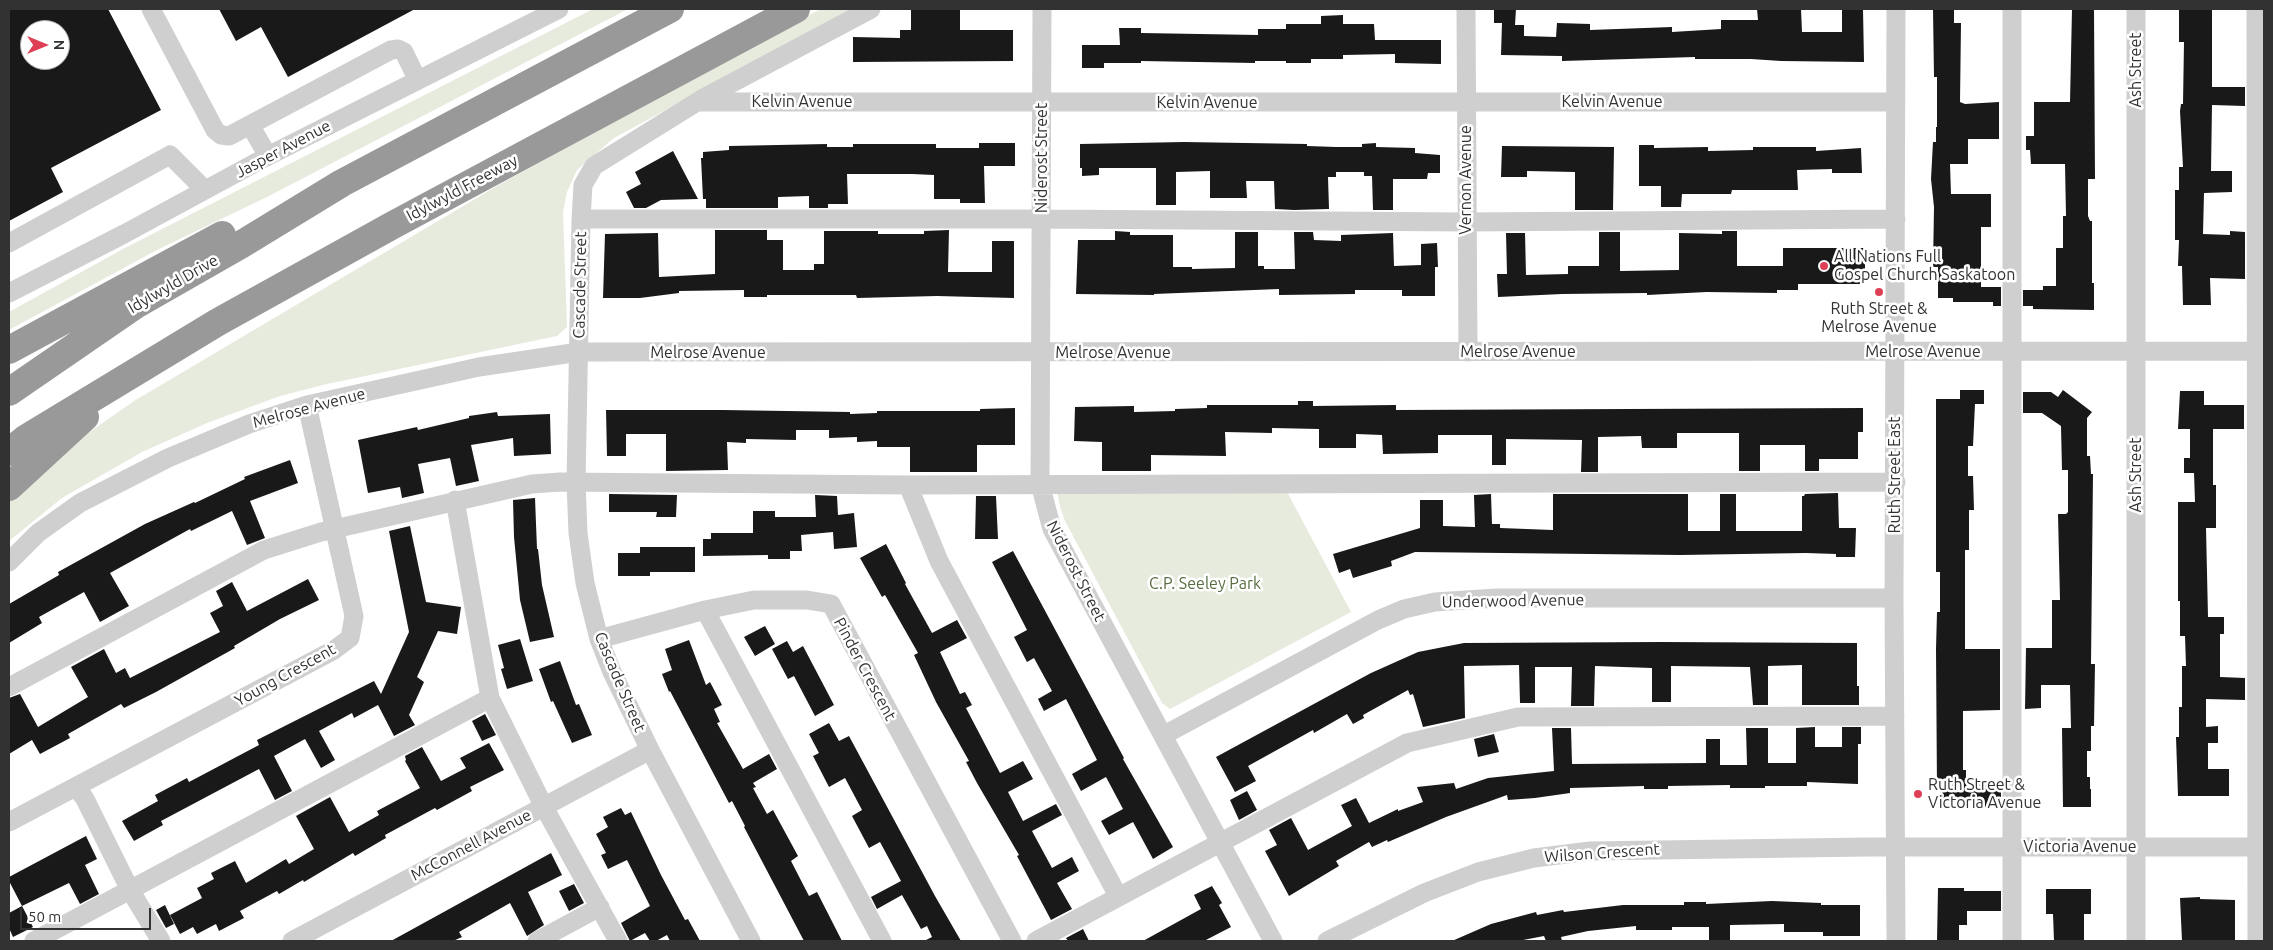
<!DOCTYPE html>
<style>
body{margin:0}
#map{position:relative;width:2273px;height:950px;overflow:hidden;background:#fff;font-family:Ubuntu,sans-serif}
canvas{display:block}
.frame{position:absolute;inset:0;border:10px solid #323232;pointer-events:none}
.north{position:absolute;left:20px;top:20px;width:50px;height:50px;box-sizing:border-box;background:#fff;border:1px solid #adadad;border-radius:50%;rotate:90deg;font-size:14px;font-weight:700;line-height:20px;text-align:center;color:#323232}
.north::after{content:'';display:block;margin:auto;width:18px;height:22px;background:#de3f54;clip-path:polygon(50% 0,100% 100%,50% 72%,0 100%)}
.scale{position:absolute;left:20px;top:908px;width:131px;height:22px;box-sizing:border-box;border:2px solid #323232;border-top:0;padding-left:6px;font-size:15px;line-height:18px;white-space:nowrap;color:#323232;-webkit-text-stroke:4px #fff;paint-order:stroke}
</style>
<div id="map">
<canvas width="2273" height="950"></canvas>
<div class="frame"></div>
<div class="north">N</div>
<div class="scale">50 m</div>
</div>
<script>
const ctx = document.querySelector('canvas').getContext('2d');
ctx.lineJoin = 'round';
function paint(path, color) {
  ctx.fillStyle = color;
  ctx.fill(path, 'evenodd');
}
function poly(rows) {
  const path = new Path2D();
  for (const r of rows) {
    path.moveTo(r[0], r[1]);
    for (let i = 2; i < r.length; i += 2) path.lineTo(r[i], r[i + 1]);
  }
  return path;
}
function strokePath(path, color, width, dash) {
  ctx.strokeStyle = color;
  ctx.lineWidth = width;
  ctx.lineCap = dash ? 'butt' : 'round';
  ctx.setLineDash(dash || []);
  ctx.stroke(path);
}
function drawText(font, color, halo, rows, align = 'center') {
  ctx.font = font + ' Ubuntu,sans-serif';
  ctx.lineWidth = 5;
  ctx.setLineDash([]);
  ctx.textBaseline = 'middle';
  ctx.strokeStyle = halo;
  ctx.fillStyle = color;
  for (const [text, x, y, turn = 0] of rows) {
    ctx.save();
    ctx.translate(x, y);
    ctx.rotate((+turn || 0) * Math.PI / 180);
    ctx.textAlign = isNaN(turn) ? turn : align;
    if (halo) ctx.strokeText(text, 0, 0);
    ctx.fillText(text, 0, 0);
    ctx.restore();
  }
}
const green = poly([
 [593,9,628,9,269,196,157,250,9,330,9,312,123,249],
 [821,9,853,9,614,138,577,170,567,192,563,212,567,327,557,336,327,384,280,396,207,423,142,452,62,498,9,541,9,500,68,447,134,401,497,186,774,32],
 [1286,490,1351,612,1170,709,1162,703,1065,521,1060,507,1057,491]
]);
const building = poly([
 [9,9,108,9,161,110,51,168,63,192,9,221],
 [30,30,60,30,60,60,30,60],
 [219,9,415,9,288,77,261,27,236,41],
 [911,9,960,9,960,30,1013,30,1013,61,853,62,853,37,900,38,900,30,911,30],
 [1494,9,1516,9,1515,25,1524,25,1524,36,1556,37,1557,23,1590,24,1590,30,1672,27,1672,32,1721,29,1721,20,1758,20,1757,9,1801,9,1802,32,1842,32,1842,9,1863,9,1864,62,1781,61,1751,59,1695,59,1695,57,1562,61,1562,56,1501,55,1502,23,1494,23],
 [1933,9,1954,9,1954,23,1961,23,1960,102,1965,104,1999,102,1999,139,1968,139,1968,164,1950,164,1951,194,1991,194,1991,227,1981,227,1981,287,2001,287,2001,306,1993,306,1993,302,1953,302,1953,298,1938,298,1938,267,1933,267,1934,207,1931,179,1933,142,1936,142,1936,127,1937,127,1937,77,1934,77],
 [2072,9,2094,9,2095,179,2088,179,2088,216,2090,221,2092,221,2092,283,2094,283,2094,310,2033,309,2033,306,2023,306,2023,290,2043,290,2043,286,2056,286,2056,248,2063,248,2063,216,2066,216,2065,164,2031,164,2030,150,2026,150,2026,136,2034,136,2034,102,2070,102],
 [2179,9,2212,9,2212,87,2245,87,2245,106,2212,105,2211,171,2232,171,2232,192,2204,193,2203,234,2230,235,2230,231,2245,232,2245,279,2210,278,2211,305,2183,305,2182,266,2178,266,2179,240,2175,240,2175,190,2179,190,2179,167,2183,167,2180,111,2181,104,2183,104,2184,42,2179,42],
 [1343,15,1343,24,1374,24,1375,40,1441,40,1441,64,1395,63,1395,54,1343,55,1343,59,1311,59,1311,63,1286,63,1286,61,1255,61,1255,63,1141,61,1141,63,1104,63,1104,68,1082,68,1082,45,1120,45,1119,28,1141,28,1141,33,1258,35,1258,29,1286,29,1286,24,1321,24,1321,16],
 [1184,142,1307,144,1307,146,1336,147,1362,147,1362,144,1376,143,1376,147,1415,148,1415,153,1440,155,1440,173,1428,173,1427,179,1393,179,1393,210,1373,210,1372,176,1364,176,1364,172,1336,172,1336,177,1328,177,1329,209,1294,210,1275,209,1274,181,1246,181,1247,198,1210,198,1210,171,1176,172,1176,205,1156,205,1156,168,1099,168,1099,175,1082,176,1082,168,1080,168,1080,144],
 [979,143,1015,143,1015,166,984,166,985,203,960,203,960,199,934,199,934,175,912,174,847,174,848,204,828,204,828,208,809,208,809,196,778,197,778,208,706,208,706,199,703,199,701,158,703,158,703,152,729,150,729,146,827,144,827,147,853,147,853,144,936,144,936,148,979,148],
 [1639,145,1654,145,1654,148,1708,147,1708,151,1753,150,1753,147,1816,147,1816,151,1861,148,1862,173,1832,173,1832,169,1797,170,1798,190,1732,190,1731,194,1682,194,1681,207,1661,207,1661,186,1639,186],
 [1502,146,1614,147,1613,210,1575,210,1575,172,1527,171,1527,177,1501,177],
 [673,151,698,199,661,200,646,208,634,208,626,192,641,184,635,172],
 [715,230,767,230,767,240,783,240,783,270,814,270,814,264,824,264,824,231,878,231,878,234,924,234,924,231,949,230,948,272,992,272,992,241,1014,241,1014,298,937,296,857,298,856,295,767,295,767,297,744,297,744,290,679,291,679,293,640,298,603,298,605,234,658,233,659,277,715,274],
 [1115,231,1130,232,1130,235,1173,235,1173,267,1192,267,1192,269,1235,268,1235,232,1258,232,1258,266,1264,266,1264,269,1295,269,1294,232,1313,232,1314,240,1341,241,1341,235,1393,233,1394,266,1421,265,1421,244,1437,243,1438,267,1435,267,1435,296,1402,296,1402,290,1355,290,1355,294,1279,295,1279,289,1154,294,1154,295,1076,294,1078,240,1115,240],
 [1722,231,1737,231,1737,266,1783,266,1783,248,1865,248,1865,284,1798,284,1798,290,1777,290,1777,293,1707,292,1647,295,1647,293,1562,294,1498,297,1497,274,1507,274,1506,233,1525,233,1526,275,1568,274,1568,266,1599,266,1599,232,1620,232,1620,271,1679,270,1679,233,1722,234],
 [1960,390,1984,390,1984,404,1975,404,1973,446,1968,446,1968,476,1973,476,1974,510,1969,510,1969,550,1965,550,1965,649,2000,649,2000,710,1963,711,1963,770,1966,770,1966,783,2001,783,2001,807,1982,807,1982,801,1942,801,1942,790,1937,790,1936,649,1937,612,1940,612,1940,572,1936,572,1936,399,1960,399],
 [2063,390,2092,412,2087,418,2087,456,2090,456,2091,474,2093,474,2091,664,2095,664,2094,726,2091,726,2091,751,2087,751,2087,777,2090,777,2090,789,2091,789,2091,807,2063,807,2062,728,2071,728,2070,685,2041,685,2041,708,2025,709,2026,648,2052,648,2052,600,2060,600,2058,514,2066,514,2068,512,2068,470,2062,470,2061,426,2042,413,2023,413,2023,392,2051,392,2058,397],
 [2180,391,2204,391,2204,405,2244,405,2244,429,2213,429,2213,485,2216,485,2216,528,2206,528,2208,617,2224,617,2224,634,2220,634,2220,677,2245,678,2245,700,2206,699,2206,727,2218,726,2218,743,2208,743,2208,769,2229,769,2229,796,2178,796,2176,737,2179,737,2179,707,2182,707,2182,666,2186,666,2185,636,2180,636,2180,601,2178,601,2178,502,2195,502,2194,473,2184,473,2184,458,2190,458,2190,429,2178,429],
 [1298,401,1313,401,1313,406,1396,405,1396,410,1863,408,1863,432,1858,432,1858,459,1819,459,1819,471,1805,471,1805,445,1760,445,1760,471,1739,471,1739,433,1677,433,1677,448,1642,448,1641,436,1598,437,1598,472,1581,472,1582,440,1506,439,1506,465,1492,465,1492,435,1438,435,1438,453,1383,454,1382,435,1356,434,1356,448,1319,448,1319,429,1272,428,1272,433,1225,432,1226,456,1151,455,1151,471,1102,471,1102,442,1074,441,1075,407,1134,406,1134,412,1175,411,1175,409,1207,408,1207,405,1298,405],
 [1015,408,1015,445,977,445,977,472,910,472,910,447,877,447,877,441,857,442,857,437,829,438,829,430,796,430,796,440,746,439,746,443,727,442,728,470,666,471,666,434,626,434,626,456,607,456,606,410,723,410,850,412,850,414,877,413,877,411,980,411,980,409],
 [497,412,498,416,550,414,551,454,514,456,513,438,471,445,479,481,456,486,450,458,418,464,424,493,402,498,400,487,368,493,358,440,417,427,418,430,469,418,469,416],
 [290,460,298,483,250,501,265,538,247,545,232,511,191,531,190,529,110,573,129,606,100,622,84,592,39,617,42,623,9,643,9,604,59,575,58,572,145,524,194,502,195,503,245,479,244,477],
 [1838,493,1839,528,1856,528,1855,557,1836,557,1836,554,1806,553,1680,555,1415,552,1391,561,1392,566,1353,578,1350,569,1339,573,1333,554,1420,528,1420,500,1443,500,1443,526,1475,527,1474,495,1491,494,1492,524,1500,524,1500,528,1553,530,1553,494,1688,494,1688,531,1720,531,1720,494,1736,494,1736,531,1802,531,1802,496,1804,496,1805,494],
 [609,494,677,495,676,517,656,517,657,512,609,512],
 [815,495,837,496,838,515,854,513,857,547,834,549,833,532,801,535,802,551,790,551,790,559,768,559,768,555,703,556,703,539,711,539,711,533,753,533,753,511,775,511,775,517,816,517],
 [976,496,996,496,998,539,975,539],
 [535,498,537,549,538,549,542,585,554,637,530,642,520,600,514,537,513,500],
 [410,526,426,602,461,607,457,634,438,631,417,677,424,682,409,715,415,725,394,736,378,705,354,718,352,713,319,731,335,760,321,768,305,739,274,756,292,791,275,800,259,769,161,821,163,825,134,841,122,821,158,801,155,795,187,778,189,782,259,745,257,740,374,681,381,694,409,632,389,531],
 [886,544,906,583,905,584,932,633,957,620,967,638,940,652,960,694,965,692,972,705,966,708,1000,773,1023,761,1033,779,1008,792,1023,821,1056,804,1062,815,1032,831,1052,868,1072,857,1079,871,1057,883,1072,909,1051,920,1017,856,1019,855,977,783,966,762,969,761,936,702,914,655,918,653,885,595,882,597,860,558],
 [640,547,695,547,695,572,650,572,650,576,618,576,618,553,640,553],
 [1013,551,1124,758,1123,759,1173,847,1153,859,1133,822,1109,835,1101,821,1123,809,1106,777,1081,791,1072,774,1097,760,1066,699,1044,711,1038,699,1052,691,1034,658,1027,662,1014,637,1027,630,992,562],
 [308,579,319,600,280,619,234,646,235,648,156,692,124,708,121,704,68,734,70,738,40,754,32,740,9,754,9,698,20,694,38,727,88,697,71,667,104,649,116,673,125,668,130,678,220,632,210,613,223,606,216,591,232,582,247,611],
 [765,626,775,644,755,656,744,637],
 [520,639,533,681,507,689,501,669,504,668,498,645],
 [689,640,706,685,710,682,722,705,714,709,720,722,717,723,743,769,769,754,777,769,753,783,756,787,753,788,767,814,773,810,798,856,791,861,809,896,817,892,842,941,804,941,744,827,745,826,732,801,729,803,670,691,669,692,662,674,672,670,665,649],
 [787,641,793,652,803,646,834,705,815,716,794,676,788,679,772,649],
 [1661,642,1857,643,1857,686,1859,686,1859,705,1802,705,1802,665,1768,666,1768,705,1753,705,1750,667,1671,666,1671,702,1652,702,1652,668,1595,666,1594,706,1571,706,1572,667,1535,667,1535,703,1520,703,1519,665,1464,666,1465,718,1423,727,1413,694,1410,695,1408,690,1363,715,1364,718,1353,724,1347,714,1314,733,1313,730,1248,766,1256,781,1235,792,1216,757,1371,673,1418,652,1464,643],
 [560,661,576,705,579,704,592,735,572,743,553,701,551,702,539,669],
 [485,714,496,735,482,741,472,721],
 [829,723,839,741,849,736,935,896,961,941,924,941,932,937,927,926,921,929,902,895,877,909,871,897,901,881,880,842,869,848,852,816,862,810,845,778,829,787,813,756,819,753,809,734],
 [1815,727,1815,747,1842,747,1842,727,1861,727,1861,744,1858,744,1858,784,1807,782,1807,786,1765,786,1765,788,1730,788,1730,785,1668,786,1668,789,1644,789,1644,786,1570,788,1570,793,1535,798,1508,800,1507,795,1446,817,1388,842,1387,840,1372,847,1369,842,1336,861,1339,866,1289,896,1265,851,1277,845,1269,830,1291,818,1308,850,1352,826,1341,805,1356,798,1369,823,1398,809,1398,811,1423,802,1417,787,1454,783,1456,789,1488,778,1554,771,1552,728,1571,728,1572,764,1706,763,1706,739,1720,739,1720,765,1747,765,1746,728,1768,728,1768,763,1796,763,1796,728],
 [1494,734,1499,752,1478,757,1474,739],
 [489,743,504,770,470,787,472,791,437,810,435,808,385,835,386,838,355,856,353,853,304,882,303,880,279,894,277,891,240,911,244,918,219,931,216,924,197,934,193,927,180,934,170,915,202,898,197,888,214,879,211,873,235,861,246,883,286,859,289,864,314,849,296,816,330,797,349,832,379,815,377,811,420,788,405,761,406,760,405,756,422,747,441,781,466,768,460,758],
 [1247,791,1257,810,1239,820,1230,800],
 [621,808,625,815,631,812,661,875,685,920,688,919,700,941,670,941,667,935,656,941,650,941,645,933,630,941,621,923,650,906,627,860,608,869,601,855,606,853,596,834,608,827,603,817],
 [86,836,97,859,85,865,99,894,80,904,69,883,22,906,9,881,9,877],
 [551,853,562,875,528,892,544,925,527,936,510,903,459,932,462,937,453,941,391,941],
 [574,884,584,903,569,911,559,891],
 [1212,886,1222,903,1219,905,1231,927,1204,941,1143,941,1201,909,1194,895],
 [1938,888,1964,888,1964,891,2001,891,2001,911,1967,911,1967,925,1959,925,1959,941,1937,941],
 [2046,889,2091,889,2091,914,2084,914,2084,941,2054,941,2053,914,2046,914],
 [2200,897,2200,899,2235,900,2235,941,2182,941,2180,898],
 [1772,901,1821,903,1821,905,1860,905,1860,936,1823,936,1823,932,1784,932,1784,924,1730,925,1730,941,1709,941,1709,927,1672,927,1672,930,1636,930,1636,926,1588,931,1561,937,1562,941,1546,941,1544,936,1518,941,1452,941,1491,924,1536,912,1537,915,1563,910,1564,912,1623,905,1684,905,1684,902,1706,902,1706,904],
 [165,905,174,924,166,928,156,910],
 [22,906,33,927,13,937,9,928,9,913],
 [1083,929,1089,941,1068,941,1066,938]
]);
const minor = poly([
 [151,9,215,130,221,135,229,136,391,50,398,49,404,52,417,79],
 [1042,9,1040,484,1052,529,1273,941],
 [1466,9,1468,352],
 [2136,9,2136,941],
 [2256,9,2257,941],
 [700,100,871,9],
 [250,125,268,156],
 [581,219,1042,219,1466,222,1896,219],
 [9,243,170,155,205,190],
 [9,293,124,234,268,156,559,9],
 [908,485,939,561,1118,896],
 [455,500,490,698,544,807,618,941],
 [9,562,38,533,80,503,168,458,249,424,307,405,479,367,579,352,2264,351],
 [705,610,882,941],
 [599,639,705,610,754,600,807,600,831,604,1012,941],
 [9,687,264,550,321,532,532,484,560,482,908,485,1896,482],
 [1164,735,1378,620,1404,609,1435,602,1497,598,1894,598],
 [76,787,85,799,130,890,161,941],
 [9,822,334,650,350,638,354,616,307,405],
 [34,941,490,698],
 [292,941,650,750],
 [537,941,600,907],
 [751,941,650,750,612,672,599,639,585,583,578,533,576,483,581,219,583,185,594,166,697,102,1896,102],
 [1036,941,1407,743,1518,717,1895,716],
 [1327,941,1424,893,1478,872,1534,858,1590,851,1868,847,2264,847],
 [1896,941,1894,598,1896,9],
 [2012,941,2012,9]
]);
const highway = poly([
 [9,350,222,235],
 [9,392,137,304,242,244,342,183,670,9],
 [9,452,25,439,218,322,393,225,796,9],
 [9,487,85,417]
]);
const markers = [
 [1824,266,5,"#de3f54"],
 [1879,292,5,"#de3f54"],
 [1918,794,5,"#de3f54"]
];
const streetNames = [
 ["Ash Street",2136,70,-90],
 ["Kelvin Avenue",802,102],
 ["Kelvin Avenue",1612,102],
 ["Kelvin Avenue",1207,103],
 ["Jasper Avenue",283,149,-28],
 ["Niderost Street",1042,158,-90],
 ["Vernon Avenue",1466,180,-90],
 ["Idylwyld Freeway",462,188,-28],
 ["Idylwyld Drive",173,284,-30],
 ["Cascade Street",580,285,-89],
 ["Melrose Avenue",1518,352],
 ["Melrose Avenue",1923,352],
 ["Melrose Avenue",708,353],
 ["Melrose Avenue",1113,353],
 ["Melrose Avenue",309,408,-15],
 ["Ruth Street East",1895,475,-90],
 ["Ash Street",2136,475,-90],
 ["Niderost Street",1076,571,63],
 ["Underwood Avenue",1513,601,-1],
 ["Pinder Crescent",865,669,62],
 ["Young Crescent",285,675,-29],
 ["Cascade Street",620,682,67],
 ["McConnell Avenue",471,845,-28],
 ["Victoria Avenue",2080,847],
 ["Wilson Crescent",1602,853,-4]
];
const poiNames = [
 ["All Nations Full",1834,257],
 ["Gospel Church Saskatoon",1834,275],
 ["Ruth Street &",1879,309,"center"],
 ["Melrose Avenue",1879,327,"center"],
 ["Ruth Street &",1928,785],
 ["Victoria Avenue",1928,803]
];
const parkNames = [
 ["C.P. Seeley Park",1205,584]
];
paint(green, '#e6ebde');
paint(building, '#191919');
strokePath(minor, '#cfcfcf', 19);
strokePath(highway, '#999', 28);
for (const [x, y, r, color] of markers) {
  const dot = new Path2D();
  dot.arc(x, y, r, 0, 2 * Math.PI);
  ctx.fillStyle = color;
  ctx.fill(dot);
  strokePath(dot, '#fff', 2);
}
drawText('16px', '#323232', '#fff', streetNames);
drawText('16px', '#323232', '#fff', poiNames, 'left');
drawText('16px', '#586d41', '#fff', parkNames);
</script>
